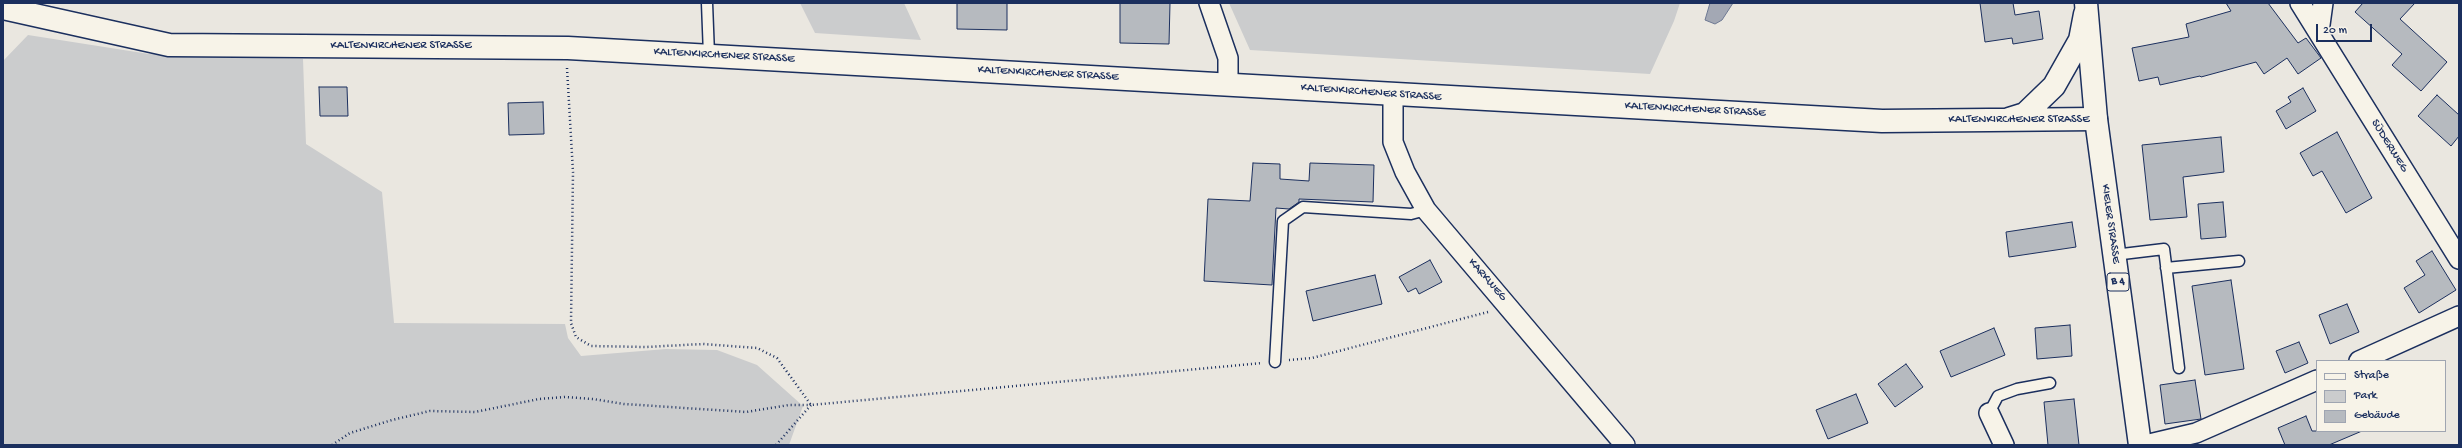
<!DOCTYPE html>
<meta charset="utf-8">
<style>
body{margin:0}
#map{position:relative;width:2462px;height:448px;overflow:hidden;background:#eae7e0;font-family:"Gochi Hand",sans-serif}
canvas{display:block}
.frame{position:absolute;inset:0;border:4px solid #1b2f5e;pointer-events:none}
.legend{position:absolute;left:2316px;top:360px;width:130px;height:72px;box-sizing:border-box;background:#f7f3e8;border:1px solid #9fa5b1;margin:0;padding:5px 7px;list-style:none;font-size:12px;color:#1b2f5e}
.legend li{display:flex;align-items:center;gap:8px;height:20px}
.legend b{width:20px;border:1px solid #9fa5b1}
.scale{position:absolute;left:2316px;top:24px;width:56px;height:18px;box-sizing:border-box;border:2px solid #1b2f5e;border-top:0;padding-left:5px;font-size:12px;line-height:14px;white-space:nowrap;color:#1b2f5e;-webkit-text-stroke:3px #f7f3e8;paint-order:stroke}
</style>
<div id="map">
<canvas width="2462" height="448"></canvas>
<div class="frame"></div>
<ul class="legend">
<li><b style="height:5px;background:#f7f3e8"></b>Straße</li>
<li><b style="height:11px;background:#cbcccd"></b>Park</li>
<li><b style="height:11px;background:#b6babf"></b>Gebäude</li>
</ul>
<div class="scale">20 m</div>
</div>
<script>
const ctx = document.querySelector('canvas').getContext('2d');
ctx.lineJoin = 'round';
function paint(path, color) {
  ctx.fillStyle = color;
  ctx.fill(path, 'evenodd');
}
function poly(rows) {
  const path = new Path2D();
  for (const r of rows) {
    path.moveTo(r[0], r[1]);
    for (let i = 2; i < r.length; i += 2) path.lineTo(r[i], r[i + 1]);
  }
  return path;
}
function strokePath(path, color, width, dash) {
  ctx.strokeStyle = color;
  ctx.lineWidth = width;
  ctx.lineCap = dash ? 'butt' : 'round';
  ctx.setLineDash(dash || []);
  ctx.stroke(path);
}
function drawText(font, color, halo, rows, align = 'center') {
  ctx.font = font + ' "Gochi Hand",sans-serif';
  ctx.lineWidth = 3;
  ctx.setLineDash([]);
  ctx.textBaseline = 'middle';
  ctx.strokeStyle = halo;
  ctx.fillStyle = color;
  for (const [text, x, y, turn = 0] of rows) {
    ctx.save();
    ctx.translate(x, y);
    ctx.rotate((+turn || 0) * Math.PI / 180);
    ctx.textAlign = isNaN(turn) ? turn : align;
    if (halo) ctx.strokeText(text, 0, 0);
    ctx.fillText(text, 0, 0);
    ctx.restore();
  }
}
const green = poly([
 [800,3,904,3,921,40,815,33],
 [1229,3,1680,3,1674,21,1650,74,1250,50],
 [28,35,149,54,303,59,306,144,382,192,394,323,565,324,568,338,581,356,666,349,717,350,757,365,803,406,789,445,3,445,3,61]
]);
const water = poly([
 [1710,3,1733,3,1722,20,1715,24,1705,20,1710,3]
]);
const building = poly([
 [957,3,1007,3,1007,30,957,29,957,3],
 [1120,3,1170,3,1169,44,1120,43,1120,3],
 [1980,3,2013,3,2015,15,2039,11,2043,39,2013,44,2012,38,1985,42,1980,3],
 [2226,3,2268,3,2298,43,2306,38,2321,58,2298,74,2287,58,2264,74,2256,62,2201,77,2200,76,2160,85,2158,77,2139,81,2132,48,2189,37,2186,24,2231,11,2226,3],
 [2363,3,2415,3,2400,19,2447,62,2421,91,2392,65,2402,54,2355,12,2363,3],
 [319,87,347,87,348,116,320,116,319,87],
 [2303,88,2316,111,2286,129,2276,111,2291,102,2288,97,2303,88],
 [2437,95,2459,115,2459,136,2451,146,2418,116,2437,95],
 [543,102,544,134,509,135,508,103,543,102],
 [2337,132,2372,198,2346,213,2322,171,2313,176,2300,153,2337,132],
 [2221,137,2224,172,2183,177,2187,217,2150,220,2142,145,2221,137],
 [1253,163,1280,164,1280,179,1309,181,1310,163,1374,165,1373,202,1299,199,1299,202,1289,209,1276,208,1272,285,1204,281,1208,199,1250,201,1253,163],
 [2223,202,2226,237,2201,239,2198,204,2223,202],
 [2072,222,2076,247,2009,257,2006,232,2072,222],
 [2432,251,2456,290,2419,313,2404,288,2425,275,2416,261,2432,251],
 [1430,260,1442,282,1419,294,1416,288,1408,292,1399,277,1430,260],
 [1375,275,1382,304,1313,321,1306,291,1375,275],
 [2231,280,2244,369,2205,375,2192,286,2231,280],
 [2347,304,2359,332,2330,344,2319,315,2347,304],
 [2070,325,2072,356,2037,359,2035,328,2070,325],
 [1994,328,2005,355,1951,377,1940,351,1994,328],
 [2299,342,2308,363,2285,373,2276,351,2299,342],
 [1906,364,1923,387,1895,407,1878,384,1906,364],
 [2195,380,2201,419,2165,424,2160,385,2195,380],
 [1856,394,1868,423,1828,439,1816,410,1856,394],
 [2074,399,2079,445,2048,445,2044,402,2074,399],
 [2306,416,2312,431,2362,431,2329,445,2285,445,2278,428,2306,416]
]);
const path = poly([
 [567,68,573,172,571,323,576,337,591,346,646,347,703,344,757,348,777,358,811,405,1262,363],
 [1289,360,1312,358,1488,312],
 [332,445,350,433,392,420,430,411,475,412,539,399,565,397,593,399,624,404,746,412,789,405,811,405],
 [776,445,811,405]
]);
const service = poly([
 [707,3,709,55],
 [2114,255,2164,249,2179,368],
 [2166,268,2239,261],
 [1275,362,1283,221,1303,207,1411,214,1426,210],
 [1989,413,1998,396,2017,389,2050,383]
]);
const minor = poly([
 [1209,3,1228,58,1228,84],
 [2300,3,2459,259],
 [2319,32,2323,3],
 [1393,95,1393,142,1405,172,1426,210,1625,445],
 [2359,361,2459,316],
 [1989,413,2004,445],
 [2145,445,2196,433,2317,380]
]);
const secondary = poly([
 [3,8,169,45,568,48,1882,121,2096,119],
 [2009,119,2025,114,2054,86,2080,40,2085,14]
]);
const primary = poly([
 [2086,3,2096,119,2140,445]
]);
const shields = [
 [2118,282,22]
];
const shieldNames = [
 ["B 4",2118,282]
];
const streetNames = [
 ["KALTENKIRCHENER STRASSE",401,46],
 ["KALTENKIRCHENER STRASSE",724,56,3],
 ["KALTENKIRCHENER STRASSE",1048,74,3],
 ["KALTENKIRCHENER STRASSE",1371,93,4],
 ["KALTENKIRCHENER STRASSE",1695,110,3],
 ["KALTENKIRCHENER STRASSE",2019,120],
 ["SÜDERWEG",2389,146,58],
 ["KIELER STRASSE",2110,224,82],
 ["KARKWEG",1487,280,49]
];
paint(green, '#cbcccd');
paint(water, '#a3a8b4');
strokePath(water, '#6d7892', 1);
paint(building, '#b6babf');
strokePath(building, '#1b2f5e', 1);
strokePath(service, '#1b2f5e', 13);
strokePath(minor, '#1b2f5e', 22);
strokePath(secondary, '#1b2f5e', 25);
strokePath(primary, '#1b2f5e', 25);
strokePath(path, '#1b2f5e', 2.5, [1, 3]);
strokePath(service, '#f7f3e8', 10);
strokePath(minor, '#f7f3e8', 19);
strokePath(secondary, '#f7f3e8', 22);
strokePath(primary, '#f7f3e8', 22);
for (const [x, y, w] of shields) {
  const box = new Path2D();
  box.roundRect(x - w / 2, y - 9, w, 18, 3);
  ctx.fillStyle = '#f7f3e8';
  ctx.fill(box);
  strokePath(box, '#1b2f5e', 1);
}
drawText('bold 11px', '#1b2f5e', null, shieldNames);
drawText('12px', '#1b2f5e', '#f7f3e8', streetNames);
</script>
